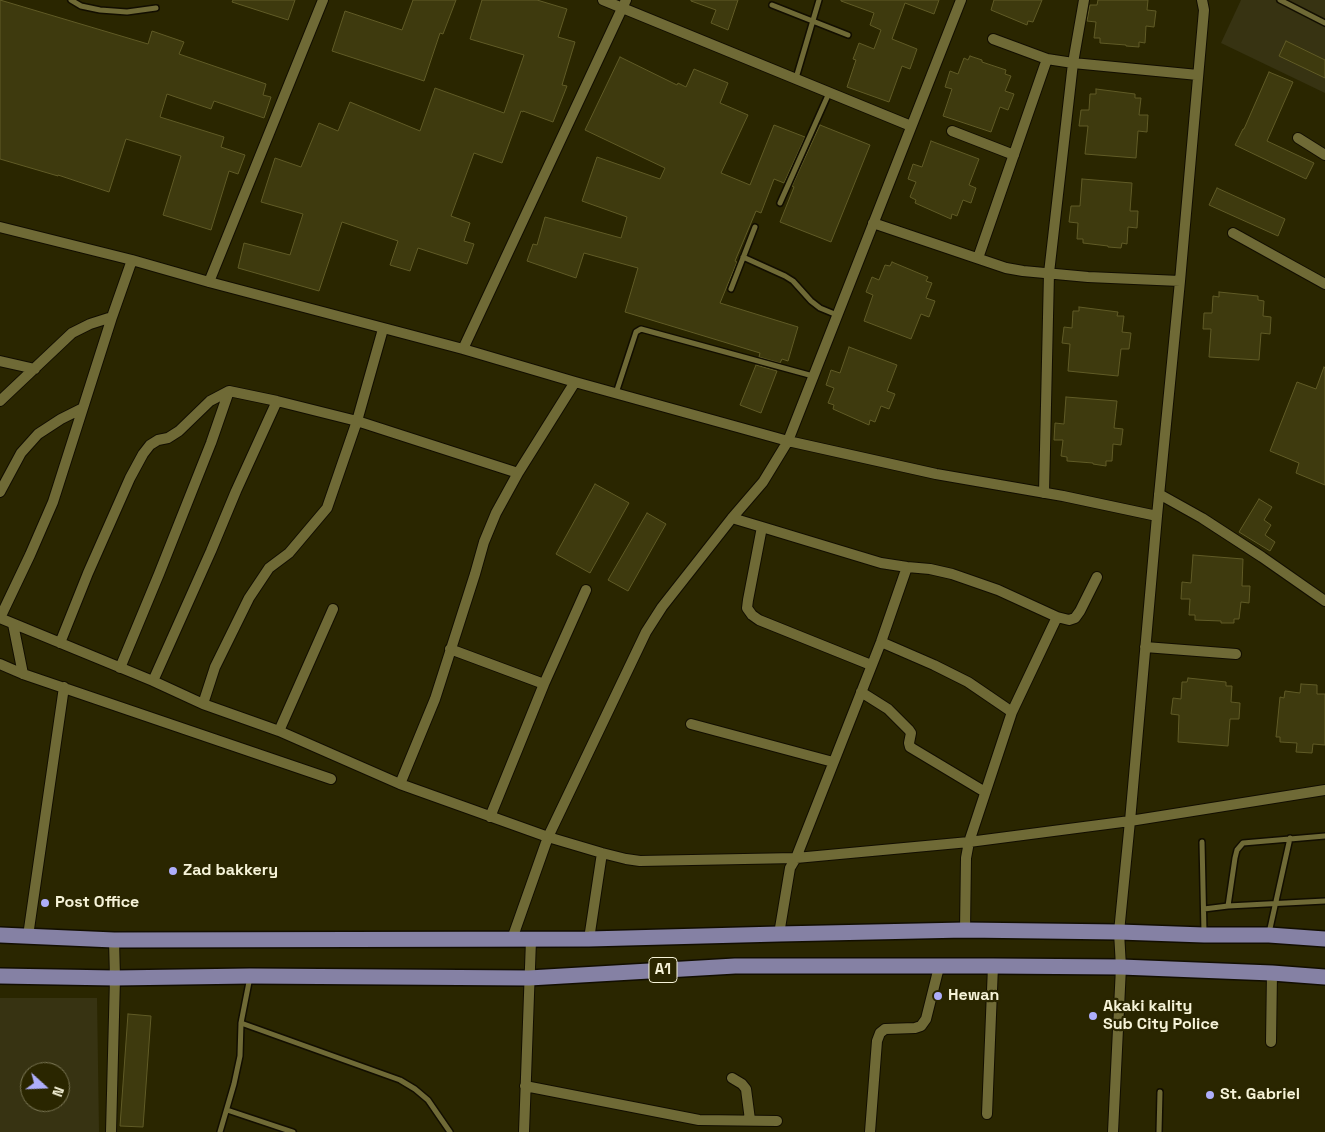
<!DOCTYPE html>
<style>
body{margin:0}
#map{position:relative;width:1325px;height:1132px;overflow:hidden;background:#2a2600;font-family:"Space Grotesk",sans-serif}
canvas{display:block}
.north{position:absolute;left:20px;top:1062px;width:50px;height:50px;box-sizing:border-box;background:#2a2600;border:1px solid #7c7856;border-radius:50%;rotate:110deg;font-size:14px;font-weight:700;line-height:20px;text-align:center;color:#f6f3d8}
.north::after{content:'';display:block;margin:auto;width:18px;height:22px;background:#aeaefb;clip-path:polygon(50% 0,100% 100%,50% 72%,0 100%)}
</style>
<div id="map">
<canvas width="1325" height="1132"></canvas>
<div class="north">N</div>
</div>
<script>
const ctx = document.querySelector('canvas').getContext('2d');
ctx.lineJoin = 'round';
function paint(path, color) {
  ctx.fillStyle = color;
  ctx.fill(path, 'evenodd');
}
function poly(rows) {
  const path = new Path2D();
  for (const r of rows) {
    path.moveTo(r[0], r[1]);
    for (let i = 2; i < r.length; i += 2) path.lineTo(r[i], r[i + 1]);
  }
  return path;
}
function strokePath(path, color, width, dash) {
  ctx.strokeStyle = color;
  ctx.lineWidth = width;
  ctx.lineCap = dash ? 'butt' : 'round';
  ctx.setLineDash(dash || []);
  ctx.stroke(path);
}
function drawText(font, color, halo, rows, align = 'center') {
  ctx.font = font + ' "Space Grotesk",sans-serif';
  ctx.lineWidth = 4.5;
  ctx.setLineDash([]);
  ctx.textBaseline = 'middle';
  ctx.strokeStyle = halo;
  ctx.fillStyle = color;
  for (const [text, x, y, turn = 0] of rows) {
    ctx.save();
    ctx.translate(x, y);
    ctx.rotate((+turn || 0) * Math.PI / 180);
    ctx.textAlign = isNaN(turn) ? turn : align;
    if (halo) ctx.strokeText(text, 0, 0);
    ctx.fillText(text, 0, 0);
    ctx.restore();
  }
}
const built = poly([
 [1241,0,1325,0,1325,93,1221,43],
 [0,998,97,998,99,1132,0,1132],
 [30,1072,60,1072,60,1102,30,1102]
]);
const building = poly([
 [0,0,148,44,152,31,184,42,179,54,266,84,263,95,271,97,264,118,214,101,211,109,167,94,160,117,224,137,221,147,245,155,238,174,229,171,211,230,163,215,181,156,126,139,109,192,58,175,58,176,0,159,0,0],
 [233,0,295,0,288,20,232,2,233,0],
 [413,0,456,0,443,34,440,33,424,81,332,51,345,11,402,30,413,0],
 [482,0,537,0,567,9,558,37,575,42,562,85,567,86,553,122,523,111,523,112,521,111,502,163,474,153,451,216,470,223,464,241,474,244,467,264,418,248,410,271,390,265,398,241,342,222,319,291,238,268,244,243,290,255,303,214,261,202,275,158,301,167,319,123,338,131,350,102,420,131,435,88,504,113,524,55,470,39,482,0],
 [691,0,738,0,728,30,711,23,716,10,691,1,691,0],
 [841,0,939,0,934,14,905,3,892,39,917,49,910,69,902,66,889,102,847,87,856,60,853,59,859,43,874,49,881,30,870,25,874,13,841,1,841,0],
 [994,0,1042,0,1033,22,1028,21,1027,25,991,10,994,0],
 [1098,0,1148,0,1147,10,1156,11,1154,27,1146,26,1145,43,1139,42,1139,47,1126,46,1126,45,1100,43,1100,38,1094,38,1096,22,1087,21,1090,5,1097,5,1098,0],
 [1286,41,1325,60,1325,78,1279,56,1286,41],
 [970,56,982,60,982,62,1006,70,1005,74,1011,76,1005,91,1014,94,1008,110,1000,107,991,132,943,116,952,89,945,87,950,71,958,74,964,58,968,60,970,56],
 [620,57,677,85,678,83,686,87,694,69,728,83,720,103,748,115,721,173,750,185,774,125,805,137,784,183,774,179,761,213,756,211,735,261,737,262,720,303,798,327,788,361,782,359,780,363,759,357,760,353,625,312,638,268,584,253,576,278,527,261,533,244,537,245,545,217,621,238,627,217,582,201,597,157,660,179,665,168,585,130,620,57],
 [1269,72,1293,82,1267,141,1314,163,1306,179,1235,145,1243,129,1244,129,1269,72],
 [1096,89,1135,94,1135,98,1141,98,1139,115,1148,115,1147,132,1138,131,1136,158,1085,154,1088,126,1079,126,1081,110,1089,110,1090,94,1096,94,1096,89],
 [820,125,870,145,831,242,780,222,794,187,792,186,820,125],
 [931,141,979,159,969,185,976,188,971,203,963,200,957,216,952,214,951,219,915,203,916,200,910,197,916,182,908,179,913,164,922,167,931,141],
 [1082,179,1132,183,1130,211,1138,211,1137,228,1128,227,1127,244,1122,243,1121,248,1108,247,1108,246,1083,243,1083,239,1077,239,1078,223,1069,222,1071,206,1080,206,1082,179],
 [1217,188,1285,219,1278,236,1209,205,1217,188],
 [892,262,928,277,926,281,932,283,926,298,935,301,929,317,921,314,911,339,864,321,873,295,866,292,872,277,879,280,885,265,890,266,892,262],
 [1219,292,1258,296,1258,300,1264,301,1263,316,1271,317,1270,334,1261,333,1259,360,1209,357,1211,329,1203,329,1204,313,1212,313,1213,296,1219,297,1219,292],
 [1079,307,1118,312,1117,316,1124,316,1122,332,1131,333,1129,349,1121,349,1118,376,1068,371,1070,344,1062,343,1064,327,1072,328,1073,311,1079,311,1079,307],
 [849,347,897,365,887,391,895,394,889,409,881,406,875,422,870,420,869,425,833,409,834,405,828,403,834,388,826,385,831,370,840,373,849,347],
 [756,365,777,371,761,413,740,405,756,365],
 [1324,367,1325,368,1325,485,1296,473,1299,463,1270,451,1297,382,1316,389,1324,367],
 [1066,397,1117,401,1114,428,1123,429,1121,445,1113,444,1112,461,1106,461,1106,466,1093,464,1093,463,1067,461,1067,457,1061,456,1063,440,1054,440,1055,423,1064,424,1066,397],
 [595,484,629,503,590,573,556,554,595,484],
 [1259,499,1272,507,1264,520,1271,525,1265,535,1275,542,1270,551,1239,532,1259,499],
 [647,513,666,524,628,591,608,580,647,513],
 [1193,555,1243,559,1242,586,1250,586,1249,603,1241,602,1239,619,1234,619,1234,623,1221,623,1221,621,1195,620,1195,615,1189,615,1190,599,1181,599,1182,582,1191,583,1193,555],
 [1188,678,1226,682,1226,686,1232,686,1231,702,1240,703,1239,719,1230,719,1228,746,1178,742,1179,715,1171,714,1173,698,1181,699,1182,682,1187,682,1188,678],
 [1301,684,1317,685,1317,694,1325,694,1325,745,1313,744,1312,753,1296,752,1297,743,1280,742,1280,737,1276,737,1280,697,1284,698,1285,691,1300,693,1301,684],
 [128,1014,151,1016,143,1127,120,1126,128,1014]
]);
const service = poly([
 [71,0,81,6,100,10,127,12,156,8],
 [1280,0,1325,23],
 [772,5,848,35],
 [796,78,819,0],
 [780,203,829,93],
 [743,257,785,276,793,281,811,301,820,308,837,315],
 [731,289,755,227],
 [616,393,636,332,641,329,813,376],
 [1202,842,1204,932],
 [1228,906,1235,858,1237,850,1243,843,1325,836],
 [1204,909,1228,906,1325,901],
 [1269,933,1290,838],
 [241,1023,400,1080,415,1089,428,1100,450,1132],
 [227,1110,293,1132],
 [220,1132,234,1084,240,1056,241,1023,250,977],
 [1159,1132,1160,1092]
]);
const minor = poly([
 [603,0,911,126],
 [993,39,1047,59,1073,63,1198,75],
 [952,131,1014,155],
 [1298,138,1325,155],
 [873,223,1006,268,1023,271,1088,277,1180,281],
 [0,227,132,260,209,282,463,349,575,382,788,441,936,474,1063,496,1157,516],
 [1233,233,1325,284],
 [978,258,1047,59],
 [209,282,323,0],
 [463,349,626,0],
 [0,361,35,369],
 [0,401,72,333,90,324,112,317,132,260],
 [0,492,21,453,38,434,61,419,83,408],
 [1044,493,1049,273,1073,63,1084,0],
 [1159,494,1202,518,1262,557,1325,601],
 [732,518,762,527,748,600,747,608,752,615,759,620,871,665],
 [762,527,881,563,907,567,930,569,952,574,998,590,1057,617,1069,620,1075,618,1080,611,1097,577],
 [0,618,153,681,203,704,279,731,400,784,548,837,602,853,626,859,640,861,796,858,969,842,1130,821,1325,790],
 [0,618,30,555,53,502,112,317],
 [13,624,23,674],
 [881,642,934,665,968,682,1012,712],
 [60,643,88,573,130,478,143,454,150,445,158,440,168,438,179,431,210,401,229,391,277,401,357,421,518,473],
 [1145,647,1236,654],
 [450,649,544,684],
 [0,664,23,674,331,779],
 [120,668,159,574,211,443,229,391],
 [153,681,211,551,236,491,277,401],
 [861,692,888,709,909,730,911,733,909,743,910,747,985,792],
 [203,704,215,667,249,598,269,568,289,553,327,508,357,421,383,329],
 [691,724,833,762],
 [279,731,333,609],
 [400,784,435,699,475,574,484,542,496,513,518,473,575,382],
 [490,817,544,684,586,590],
 [965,930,966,858,969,842,1012,712,1057,617],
 [779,934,790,868,796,858,881,642,907,567],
 [28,936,64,687],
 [512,939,548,837,646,632,662,607,732,518,763,482,788,441,961,0],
 [589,939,602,853],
 [1271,1042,1272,973],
 [732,1078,742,1084,746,1089,750,1120],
 [525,1086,699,1120,777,1121],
 [987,1114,993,966],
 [111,1132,115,978,114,940],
 [524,1132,531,940],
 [870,1132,877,1041,880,1033,885,1029,915,1028,921,1026,926,1019,939,967],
 [1113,1132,1121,967,1119,932,1130,821,1157,516,1180,281,1204,10,1202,0]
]);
const primary = poly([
 [0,935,114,940,589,939,779,934,965,930,1119,932,1204,935,1269,935,1325,939],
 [0,976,115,978,250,976,529,978,735,966,993,966,1121,967,1272,973,1325,977]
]);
const markers = [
 [173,871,5,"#aeaefb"],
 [45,903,5,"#aeaefb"],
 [938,996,5,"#aeaefb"],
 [1093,1016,5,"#aeaefb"],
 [1210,1095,5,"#aeaefb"]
];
const shields = [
 [663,970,28]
];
const shieldNames = [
 ["A1",663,970]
];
const poiNames = [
 ["Zad bakkery",183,871],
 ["Post Office",55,903],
 ["Hewan",948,996],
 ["Akaki kality",1103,1007],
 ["Sub City Police",1103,1025],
 ["St. Gabriel",1220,1095]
];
paint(built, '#373312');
paint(building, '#3e3a0e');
strokePath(building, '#605b26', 1);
strokePath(service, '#120e00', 8);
strokePath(minor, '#120e00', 12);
strokePath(primary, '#120e00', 18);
strokePath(service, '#6f6a36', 5);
strokePath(minor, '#6f6a36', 10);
strokePath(primary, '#8581a4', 15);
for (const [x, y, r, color] of markers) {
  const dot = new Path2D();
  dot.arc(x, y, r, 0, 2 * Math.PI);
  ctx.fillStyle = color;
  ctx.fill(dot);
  strokePath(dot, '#2a2600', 2);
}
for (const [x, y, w] of shields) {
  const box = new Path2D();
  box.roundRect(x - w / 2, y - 12.5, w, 25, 4);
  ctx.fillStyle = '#2a2600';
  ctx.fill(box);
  strokePath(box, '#f6f3d8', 1);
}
drawText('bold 15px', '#f6f3d8', null, shieldNames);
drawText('bold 16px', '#f6f3d8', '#2a2600', poiNames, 'left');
</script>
